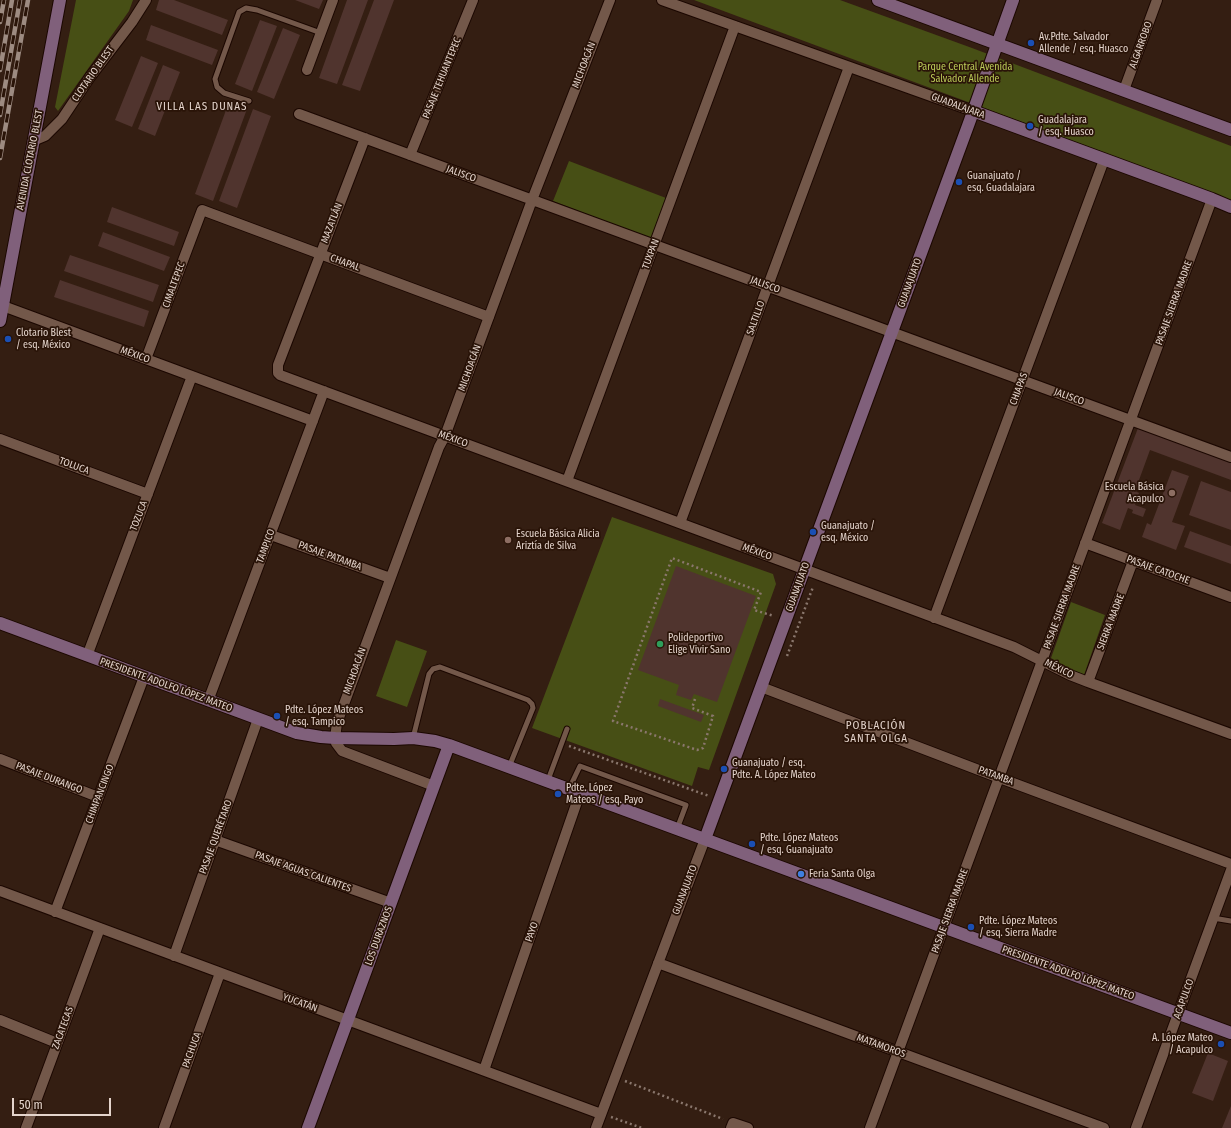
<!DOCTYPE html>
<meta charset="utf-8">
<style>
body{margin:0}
#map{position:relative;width:1231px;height:1128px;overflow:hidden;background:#341e12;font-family:"Fira Sans Condensed",sans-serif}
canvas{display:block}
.scale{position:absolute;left:12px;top:1098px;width:99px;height:18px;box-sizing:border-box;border:2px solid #e4d4cc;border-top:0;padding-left:5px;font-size:12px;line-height:14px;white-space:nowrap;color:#e4d4cc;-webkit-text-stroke:3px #2a1408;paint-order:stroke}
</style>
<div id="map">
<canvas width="1231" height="1128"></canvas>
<div class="scale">50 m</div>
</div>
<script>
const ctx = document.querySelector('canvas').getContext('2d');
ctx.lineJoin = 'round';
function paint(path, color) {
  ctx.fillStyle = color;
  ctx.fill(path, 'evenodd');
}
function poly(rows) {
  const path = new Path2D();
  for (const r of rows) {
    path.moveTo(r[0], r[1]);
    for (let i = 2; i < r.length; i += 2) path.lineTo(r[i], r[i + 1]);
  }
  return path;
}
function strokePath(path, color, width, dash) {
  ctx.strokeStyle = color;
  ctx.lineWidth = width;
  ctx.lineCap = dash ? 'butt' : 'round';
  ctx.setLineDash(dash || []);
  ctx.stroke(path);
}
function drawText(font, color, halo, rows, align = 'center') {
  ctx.font = font + ' "Fira Sans Condensed",sans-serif';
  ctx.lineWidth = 3.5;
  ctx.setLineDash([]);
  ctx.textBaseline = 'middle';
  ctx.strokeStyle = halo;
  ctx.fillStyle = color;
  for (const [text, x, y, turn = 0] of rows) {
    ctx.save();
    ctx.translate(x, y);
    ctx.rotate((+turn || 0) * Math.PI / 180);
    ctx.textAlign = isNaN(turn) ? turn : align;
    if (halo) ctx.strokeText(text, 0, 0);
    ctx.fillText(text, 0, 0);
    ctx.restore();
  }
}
const green = poly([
 [76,0,133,0,129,11,58,111,55,107],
 [694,0,840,0,972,48,1231,146,1231,200],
 [569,161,666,198,651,239,553,201],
 [612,517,773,574,776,584,709,770,698,767,692,786,532,728],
 [1071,602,1105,615,1084,675,1072,671,1051,658],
 [396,640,427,651,407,707,376,696]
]);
const building = poly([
 [159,0,174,0,228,20,222,35,156,10],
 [295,0,323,0,319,9],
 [347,0,368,0,337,84,319,78],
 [374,0,394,0,360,91,342,85],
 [260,20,277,26,252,91,235,84],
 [151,25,218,50,212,65,146,40],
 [283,28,300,35,274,99,257,92],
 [141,56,158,63,132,127,115,120],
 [163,65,180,72,155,136,138,129],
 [229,102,247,109,213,201,195,194],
 [253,109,271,116,237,208,219,201],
 [112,207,179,232,174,246,107,222],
 [103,232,170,257,164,271,98,246],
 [70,255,159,285,153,302,64,271],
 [60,280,149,311,144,327,54,297],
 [1138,428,1231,462,1231,480,1150,450,1135,491,1139,493,1135,505,1146,509,1143,517,1132,513,1133,510,1128,508,1120,530,1102,523],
 [1172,470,1189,476,1172,522,1185,526,1176,550,1142,537,1147,523,1151,525],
 [1201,481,1231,492,1231,530,1189,515],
 [1190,531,1231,546,1231,564,1184,547],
 [676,566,756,596,717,702,694,694,691,700,676,695,679,685,638,670],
 [660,699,704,715,701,722,658,706],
 [1208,1053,1228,1061,1213,1101,1192,1093],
 [1231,1106,1231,1128,1222,1128]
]);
const path = poly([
 [787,656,813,587],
 [695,699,692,708,713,716,703,748,697,750,613,721,672,558,761,592,754,610,774,616],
 [569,746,709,796],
 [625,1081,723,1119],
 [611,1117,642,1128]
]);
const lane = poly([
 [249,101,224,93,217,87,215,79,239,12,246,8,257,10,321,33],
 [413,738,429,674,433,669,440,667,528,700,532,704,533,708,509,767],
 [548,780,567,729],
 [569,789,580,766,686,805,677,829],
 [1213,918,1231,921]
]);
const street = poly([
 [662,0,973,111],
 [307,70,333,0],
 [1124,90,1157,0],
 [299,114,1231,457],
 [365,138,278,365,278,373,280,375,1014,647,1070,675,1088,682,1231,734],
 [33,141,45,136,62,119,90,77,132,22,146,0],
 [410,155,473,0],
 [3,306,313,421],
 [146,359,202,210,489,317],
 [0,439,148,494],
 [567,481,735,26],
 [680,523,849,67],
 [271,535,390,578],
 [1085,543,1231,597],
 [934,618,1104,160],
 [87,656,192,376],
 [1088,682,1133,561],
 [761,687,997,777,1231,864],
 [208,701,324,391],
 [0,759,98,797],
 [434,786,342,751,336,743,335,738,337,723,439,447,445,436,532,200,610,0],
 [215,840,391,903],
 [0,891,601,1114],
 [55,912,144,677],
 [174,956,258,719],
 [658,963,1104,1128],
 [0,1020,57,1043],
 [484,1070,580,793],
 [26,1128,100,928],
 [164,1128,220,973],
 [596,1128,705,839],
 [731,1128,733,1123,748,1128],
 [870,1128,1212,199],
 [1136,1128,1231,870]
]);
const secondary = poly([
 [878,0,1231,130],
 [973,111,1212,199,1231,207],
 [0,321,60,0],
 [0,623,297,733,321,737,335,738,394,739,413,738,435,741,449,745,1231,1033],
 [705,839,969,123,1013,0],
 [308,1128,449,745]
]);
const rail = poly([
 [0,22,4,0],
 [0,70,12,0],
 [0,115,20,0],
 [0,158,28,0]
]);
const markers = [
 [1031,43,4,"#1a4fb4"],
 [1030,126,4,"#1a4fb4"],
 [959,182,4,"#1a4fb4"],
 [8,339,4,"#1a4fb4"],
 [1172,493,4,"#8d6e63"],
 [813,532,4,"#1a4fb4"],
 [508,540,4,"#8d6e63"],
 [660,644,4,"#2e9e5b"],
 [277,716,4,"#1a4fb4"],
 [724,769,4,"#1a4fb4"],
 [558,794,4,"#1a4fb4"],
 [752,844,4,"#1a4fb4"],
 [801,874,4,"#3f7fe0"],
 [971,927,4,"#1a4fb4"],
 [1221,1044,4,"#1a4fb4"]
];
const poiNames = [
 ["Av.Pdte. Salvador",1039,37],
 ["Allende / esq. Huasco",1039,49],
 ["Guadalajara",1038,120],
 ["/ esq. Huasco",1038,132],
 ["Guanajuato /",967,176],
 ["esq. Guadalajara",967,188],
 ["Clotario Blest",16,333],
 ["/ esq. México",16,345],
 ["Escuela Básica",1164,487,"right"],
 ["Acapulco",1164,499,"right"],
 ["Guanajuato /",821,526],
 ["esq. México",821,538],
 ["Escuela Básica Alicia",516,534],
 ["Ariztía de Silva",516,546],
 ["Polideportivo",668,638],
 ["Elige Vivir Sano",668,650],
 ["Pdte. López Mateos",285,710],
 ["/ esq. Tampico",285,722],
 ["Guanajuato / esq.",732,763],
 ["Pdte. A. López Mateo",732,775],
 ["Pdte. López",566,788],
 ["Mateos / esq. Payo",566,800],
 ["Pdte. López Mateos",760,838],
 ["/ esq. Guanajuato",760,850],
 ["Feria Santa Olga",809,874],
 ["Pdte. López Mateos",979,921],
 ["/ esq. Sierra Madre",979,933],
 ["A. López Mateo",1213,1038,"right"],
 ["/ Acapulco",1213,1050,"right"]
];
const streetNames = [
 ["ALGARROBO",1141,45,-70],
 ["MICHOACÁN",584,65,-69],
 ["CLOTARIO BLEST",93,74,-55],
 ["PASAJE TEHUANTEPEC",442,78,-68],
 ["GUADALAJARA",958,106,20],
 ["AVENIDA CLOTARIO BLEST",30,160,-79],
 ["JALISCO",461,174,20],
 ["MAZATLÁN",332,223,-69],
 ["TUXPAN",651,254,-70],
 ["CHAPAL",345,263,20],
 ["GUANAJUATO",910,283,-70],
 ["CIMALTEPEC",174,285,-70],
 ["JALISCO",765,285,20],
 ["PASAJE SIERRA MADRE",1174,303,-70],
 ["SALTILLO",756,318,-70],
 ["MÉXICO",135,355,20],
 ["MICHOACÁN",470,368,-70],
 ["CHIAPAS",1019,389,-70],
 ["JALISCO",1069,397,20],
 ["MÉXICO",453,439,20],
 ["TOLUCA",74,466,20],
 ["TOZUCA",139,516,-69],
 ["TAMPICO",266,546,-70],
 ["MÉXICO",757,552,20],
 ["PASAJE PATAMBA",330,556,20],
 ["PASAJE CATOCHE",1158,570,20],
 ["GUANAJUATO",798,587,-70],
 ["PASAJE SIERRA MADRE",1062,607,-70],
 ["SIERRA MADRE",1111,622,-69],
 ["MÉXICO",1059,669,26],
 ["MICHOACÁN",355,671,-70],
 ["PRESIDENTE ADOLFO LÓPEZ MATEO",166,685,20],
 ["PATAMBA",996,776,20],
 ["PASAJE DURANGO",49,778,21],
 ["CHIMPANCINGO",100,794,-69],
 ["PASAJE QUERÉTARO",216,837,-70],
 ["PASAJE AGUAS CALIENTES",303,872,20],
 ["GUANAJUATO",685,890,-69],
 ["PASAJE SIERRA MADRE",950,911,-70],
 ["PAYO",532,932,-71],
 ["LOS DURAZNOS",379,936,-70],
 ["PRESIDENTE ADOLFO LÓPEZ MATEO",1068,973,20],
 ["ACAPULCO",1184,999,-70],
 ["YUCATÁN",300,1003,20],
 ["ZACATECAS",63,1028,-70],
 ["MATAMOROS",881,1046,20],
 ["PACHUCA",192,1050,-70]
];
const parkNames = [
 ["Parque Central Avenida",965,67],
 ["Salvador Allende",965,79]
];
const neighbourhoodNames = [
 ["VILLA LAS DUNAS",202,107],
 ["POBLACIÓN",876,726],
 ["SANTA OLGA",876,739]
];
paint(green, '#474f15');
paint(building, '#50342e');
strokePath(lane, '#1b0700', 7);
strokePath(street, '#1b0700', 12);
strokePath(secondary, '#1b0700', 14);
strokePath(path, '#8a776d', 2.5, [2, 3]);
strokePath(lane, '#73584a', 5);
strokePath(street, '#73584a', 10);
strokePath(secondary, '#80607b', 12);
strokePath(rail, '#9d8b81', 4.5);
strokePath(rail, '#2a1408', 3, [9]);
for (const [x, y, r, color] of markers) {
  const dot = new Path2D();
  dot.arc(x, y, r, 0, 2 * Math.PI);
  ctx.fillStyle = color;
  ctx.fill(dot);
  strokePath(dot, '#2a1408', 1.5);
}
drawText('10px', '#e4d4cc', '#2a1408', poiNames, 'left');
drawText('10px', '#e4d4cc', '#2a1408', streetNames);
drawText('10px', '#bbcc58', '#2a1408', parkNames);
ctx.letterSpacing = '1px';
drawText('11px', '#e4d4cc', '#2a1408', neighbourhoodNames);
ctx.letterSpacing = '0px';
</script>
